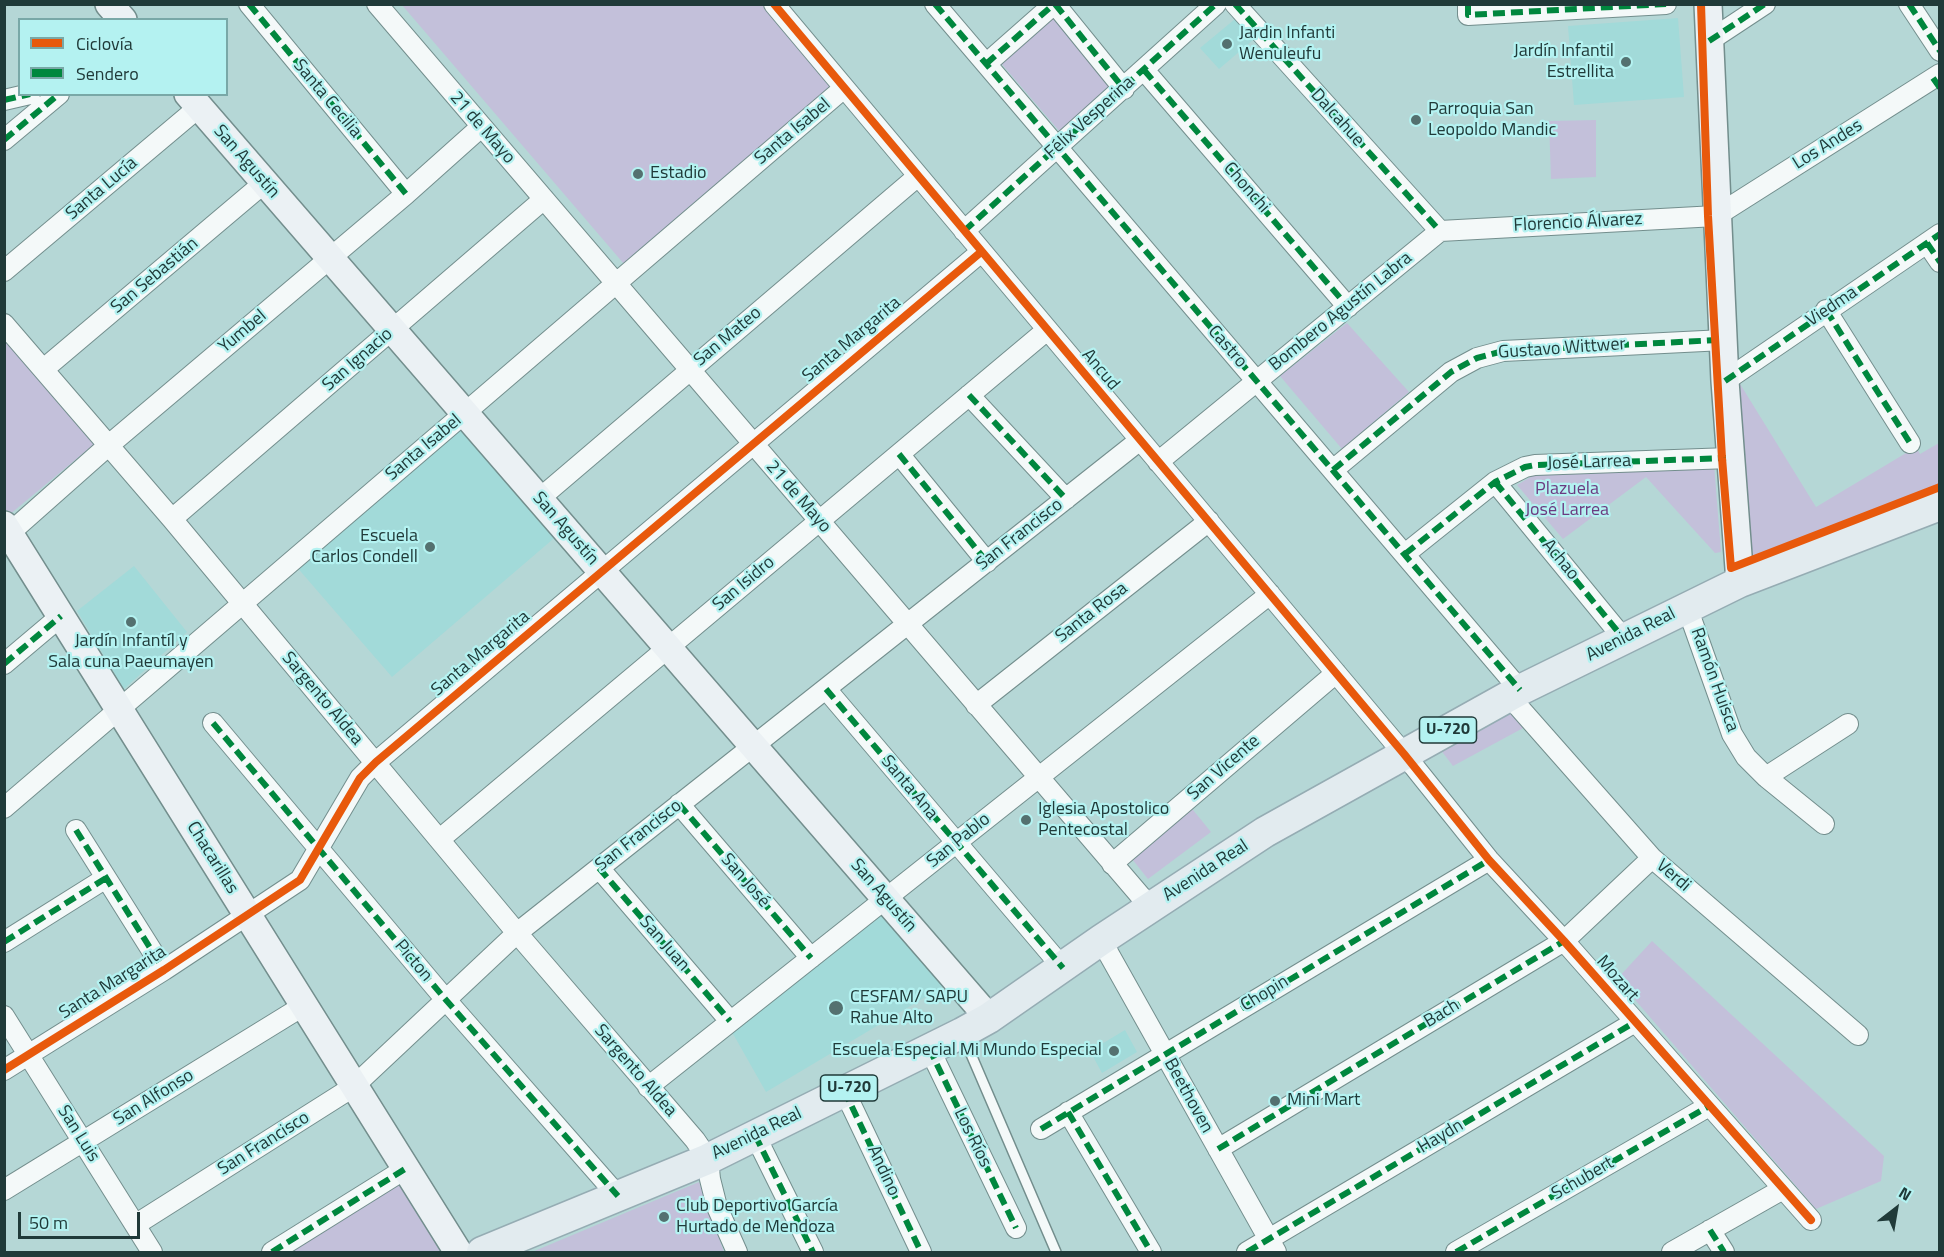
<!DOCTYPE html>
<meta charset="utf-8">
<style>
body{margin:0}
#map{position:relative;width:1944px;height:1257px;overflow:hidden;background:#b5d7d6;font-family:"Titillium Web",sans-serif}
canvas{display:block}
.frame{position:absolute;inset:0;border:6px solid #203a39;pointer-events:none}
.legend{position:absolute;left:18px;top:18px;width:210px;height:78px;box-sizing:border-box;background:#b4f2f1;border:2px solid #79a8a7;margin:0;padding:8px 10px;list-style:none;font-size:18px;color:#203a39}
.legend li{display:flex;align-items:center;gap:12px;height:30px}
.legend b{width:30px;border:2px solid #79a8a7}
.north{position:absolute;left:1866px;top:1179px;width:60px;height:60px;-webkit-text-stroke:4px #b4f2f1;paint-order:stroke;rotate:31deg;font-size:16px;font-weight:700;line-height:24px;text-align:center;color:#203a39}
.north::after{content:'';display:block;margin:auto;width:21px;height:27px;background:#203a39;clip-path:polygon(50% 0,100% 100%,50% 72%,0 100%)}
.scale{position:absolute;left:18px;top:1212px;width:122px;height:27px;box-sizing:border-box;border:3px solid #203a39;border-top:0;padding-left:8px;font-size:18px;line-height:21px;white-space:nowrap;color:#203a39;-webkit-text-stroke:4px #b4f2f1;paint-order:stroke}
</style>
<div id="map">
<canvas width="1944" height="1257"></canvas>
<div class="frame"></div>
<ul class="legend">
<li><b style="height:8px;background:#e8590c"></b>Ciclovía</li>
<li><b style="height:8px;background:#00873e"></b>Sendero</li>
</ul>
<div class="north">N</div>
<div class="scale">50 m</div>
</div>
<script>
const ctx = document.querySelector('canvas').getContext('2d');
ctx.lineJoin = 'round';
function paint(path, color) {
  ctx.fillStyle = color;
  ctx.fill(path, 'evenodd');
}
function poly(rows) {
  const path = new Path2D();
  for (const r of rows) {
    path.moveTo(r[0], r[1]);
    for (let i = 2; i < r.length; i += 2) path.lineTo(r[i], r[i + 1]);
  }
  return path;
}
function strokePath(path, color, width, dash) {
  ctx.strokeStyle = color;
  ctx.lineWidth = width;
  ctx.lineCap = dash ? 'butt' : 'round';
  ctx.setLineDash(dash || []);
  ctx.stroke(path);
}
function drawText(font, color, halo, rows, align = 'center') {
  ctx.font = font + ' "Titillium Web",sans-serif';
  ctx.lineWidth = 4.5;
  ctx.setLineDash([]);
  ctx.textBaseline = 'middle';
  ctx.strokeStyle = halo;
  ctx.fillStyle = color;
  for (const [text, x, y, turn = 0] of rows) {
    ctx.save();
    ctx.translate(x, y);
    ctx.rotate((+turn || 0) * Math.PI / 180);
    ctx.textAlign = isNaN(turn) ? turn : align;
    if (halo) ctx.strokeText(text, 0, 0);
    ctx.fillText(text, 0, 0);
    ctx.restore();
  }
}
const built = poly([
 [1678,18,1684,97,1574,105,1568,26],
 [1235,19,1253,40,1219,69,1200,48],
 [469,416,566,528,392,677,295,565],
 [134,566,187,632,124,689,77,611],
 [886,912,949,983,766,1092,732,1032],
 [1125,1030,1137,1052,1102,1073,1090,1051]
]);
const green = poly([
 [402,5,768,5,835,84,624,264],
 [1053,16,1114,87,1061,133,1000,62],
 [1596,120,1596,177,1551,179,1549,121],
 [1347,323,1409,392,1342,449,1280,376],
 [5,336,98,441,9,515,5,508],
 [1737,379,1816,507,1916,447,1920,454,1939,443,1939,496,1758,565,1744,556],
 [1714,464,1721,552,1715,553,1646,477,1563,539,1517,485,1534,475],
 [1512,712,1525,727,1453,766,1440,749],
 [1189,805,1211,832,1148,879,1132,859],
 [1652,941,1884,1156,1881,1181,1816,1209,1617,979],
 [405,1173,443,1252,283,1252],
 [699,1182,724,1252,532,1252]
]);
const lane = poly([
 [964,1038,1056,1252]
]);
const street = poly([
 [249,4,406,194],
 [377,4,1150,907],
 [774,4,1404,754,1489,860,1564,941,1811,1220],
 [935,4,1520,690],
 [1055,4,1124,89],
 [1235,4,1440,231],
 [1468,4,1468,15,1666,4],
 [1909,4,1940,51],
 [1709,41,1765,4],
 [986,64,1054,4],
 [1144,70,1348,307],
 [4,100,30,94],
 [4,140,59,94],
 [964,231,1216,4],
 [1440,231,1716,216,1940,74],
 [1927,243,1940,262],
 [4,271,199,107],
 [1826,310,1910,443],
 [4,324,172,519,517,933,695,1140,708,1159,710,1179,717,1207,737,1252],
 [45,368,264,183],
 [1725,381,1940,234],
 [969,395,1066,499],
 [899,454,987,562],
 [1158,462,1440,231],
 [1333,470,1451,372,1477,358,1503,351,1724,340],
 [1495,482,1624,639],
 [539,499,918,176],
 [172,519,544,199],
 [4,538,109,445,406,194,481,127],
 [1405,554,1495,482,1525,467,1535,465,1730,458],
 [1687,607,1732,734,1746,757,1766,777,1824,824],
 [4,664,61,616],
 [826,689,1063,968],
 [1509,696,1652,858,1858,1035],
 [976,705,1209,521],
 [213,723,446,1000,618,1196],
 [1766,777,1848,724],
 [679,804,811,958],
 [4,808,844,88],
 [76,830,164,970],
 [440,839,1047,330],
 [1112,864,1336,673],
 [599,868,730,1021],
 [1101,940,1276,1252],
 [4,942,106,878],
 [4,1016,152,1252],
 [929,1048,1016,1228],
 [4,1070,164,970,300,880,360,778,376,762,981,252],
 [648,1087,1270,594],
 [844,1090,921,1252],
 [1068,1112,1151,1252],
 [1041,1129,1489,860],
 [755,1135,813,1252],
 [1218,1149,1564,941,1652,858],
 [4,1190,303,1006],
 [135,1225,353,1087,517,933,1140,440],
 [1710,1230,1724,1252],
 [272,1252,405,1169],
 [1247,1252,1635,1022],
 [1456,1252,1709,1106],
 [1672,1252,1783,1189]
]);
const secondary = poly([
 [109,4,123,20],
 [1708,4,1725,381,1740,582],
 [188,94,989,1018],
 [4,525,458,1252]
]);
const primary = poly([
 [482,1252,708,1159,962,1033,989,1018,1101,940,1265,832,1520,690,1740,582,1940,505]
]);
const quiet = poly([
 [249,4,406,194],
 [935,4,1520,690],
 [1055,4,1124,89],
 [1235,4,1440,231],
 [1468,4,1468,15,1666,4],
 [1909,4,1940,51],
 [1709,41,1765,4],
 [986,64,1054,4],
 [1144,70,1348,307],
 [1933,78,1940,88],
 [4,100,30,94],
 [4,140,59,94],
 [964,231,1216,4],
 [1927,243,1940,262],
 [1826,310,1910,443],
 [1725,381,1940,234],
 [969,395,1066,499],
 [899,454,987,562],
 [1333,470,1451,372,1477,358,1503,351,1718,340],
 [1495,482,1624,639],
 [1405,554,1495,482,1525,467,1535,465,1726,458],
 [4,664,61,616],
 [826,689,1063,968],
 [213,723,446,1000,618,1196],
 [679,804,811,958],
 [76,830,164,970],
 [599,868,730,1021],
 [4,942,106,878],
 [929,1048,1016,1228],
 [844,1090,921,1252],
 [1068,1112,1151,1252],
 [1041,1129,1489,860],
 [755,1135,813,1252],
 [1218,1149,1564,941],
 [1710,1230,1724,1252],
 [272,1252,405,1169],
 [1247,1252,1635,1022],
 [1456,1252,1709,1106]
]);
const cycleway = poly([
 [774,4,1404,754,1489,860,1564,941,1811,1220],
 [1701,4,1708,216,1722,458,1731,568,1940,487],
 [4,1070,164,970,300,880,360,778,376,762,981,252]
]);
const markers = [
 [1227,44,6,"#547170"],
 [1626,62,6,"#547170"],
 [1416,120,6,"#547170"],
 [638,174,6,"#547170"],
 [430,547,6,"#547170"],
 [131,622,6,"#547170"],
 [1026,820,6,"#547170"],
 [836,1008,8,"#547170"],
 [1114,1051,6,"#547170"],
 [1275,1101,6,"#547170"],
 [664,1217,6,"#547170"]
];
const shields = [
 [1448,730,57],
 [849,1088,57]
];
const shieldNames = [
 ["U-720",1448,730],
 ["U-720",849,1088]
];
const poiNames = [
 ["Jardin Infanti",1239,34],
 ["Wenuleufu",1239,55],
 ["Jardín Infantil",1614,52,"right"],
 ["Estrellita",1614,73,"right"],
 ["Parroquia San",1428,110],
 ["Leopoldo Mandic",1428,131],
 ["Estadio",650,174],
 ["Escuela",418,537,"right"],
 ["Carlos Condell",418,558,"right"],
 ["Jardín Infantíl y",131,642,"center"],
 ["Sala cuna Paeumayen",131,663,"center"],
 ["Iglesia Apostolico",1038,810],
 ["Pentecostal",1038,831],
 ["CESFAM/ SAPU",850,998],
 ["Rahue Alto",850,1019],
 ["Escuela Especial Mi Mundo Especial",1102,1051,"right"],
 ["Mini Mart",1287,1101],
 ["Club Deportivo García",676,1207],
 ["Hurtado de Mendoza",676,1228]
];
const streetNames = [
 ["Santa Cecilia",327,99,50],
 ["Félix Vesperina",1090,118,-42],
 ["Dalcahue",1337,118,48],
 ["21 de Mayo",482,128,49],
 ["Santa Isabel",793,132,-40],
 ["Los Andes",1828,145,-32],
 ["San Agustín",246,162,49],
 ["Chonchi",1246,188,49],
 ["Santa Lucía",102,189,-40],
 ["Florencio Álvarez",1578,223,-3],
 ["San Sebastián",155,276,-40],
 ["Viedma",1832,307,-34],
 ["Bombero Agustín Labra",1341,312,-39],
 ["Yumbel",243,332,-40],
 ["San Mateo",728,337,-40],
 ["Santa Margarita",852,340,-40],
 ["Castro",1227,347,49],
 ["Gustavo Wittwer",1562,349,-4],
 ["San Ignacio",358,360,-41],
 ["Ancud",1100,370,50],
 ["Santa Isabel",424,448,-40],
 ["José Larrea",1589,463,-2],
 ["21 de Mayo",798,497,49],
 ["San Agustín",565,529,49],
 ["San Francisco",1020,535,-38],
 ["Achao",1560,560,50],
 ["San Isidro",744,584,-40],
 ["Santa Rosa",1092,613,-38],
 ["Avenida Real",1631,635,-27],
 ["Santa Margarita",481,654,-40],
 ["Ramón Huisca",1714,680,70],
 ["Sargento Aldea",322,699,50],
 ["San Vicente",1224,768,-41],
 ["Santa Ana",909,788,50],
 ["San Francisco",639,836,-38],
 ["San Pablo",959,841,-39],
 ["Chacarillas",212,858,58],
 ["Avenida Real",1206,871,-33],
 ["Verdi",1673,876,41],
 ["San José",745,881,49],
 ["San Agustín",883,896,49],
 ["San Juan",664,944,49],
 ["Picton",413,961,50],
 ["Mozart",1617,979,49],
 ["Santa Margarita",113,983,-32],
 ["Chopin",1265,994,-31],
 ["Bach",1442,1014,-31],
 ["Sargento Aldea",635,1071,49],
 ["Beethoven",1188,1096,61],
 ["San Alfonso",154,1098,-32],
 ["San Luis",78,1134,58],
 ["Avenida Real",757,1134,-26],
 ["Haydn",1441,1137,-31],
 ["Los Ríos",972,1138,64],
 ["San Francisco",264,1144,-32],
 ["Andino",883,1171,65],
 ["Schubert",1583,1179,-30]
];
const parkNames = [
 ["Plazuela",1567,490],
 ["José Larrea",1567,511]
];
paint(built, '#a2dad9');
paint(green, '#c3c0da');
strokePath(lane, '#738e8d', 12);
strokePath(street, '#738e8d', 22);
strokePath(secondary, '#738e8d', 30);
strokePath(primary, '#95acb3', 33);
strokePath(lane, '#f4f9f9', 9);
strokePath(street, '#f4f9f9', 20);
strokePath(secondary, '#ebf1f4', 27);
strokePath(primary, '#e2ebef', 30);
strokePath(quiet, '#00873e', 6, [12, 6]);
strokePath(cycleway, '#e8590c', 8);
for (const [x, y, r, color] of markers) {
  const dot = new Path2D();
  dot.arc(x, y, r, 0, 2 * Math.PI);
  ctx.fillStyle = color;
  ctx.fill(dot);
  strokePath(dot, '#b4f2f1', 2);
}
for (const [x, y, w] of shields) {
  const box = new Path2D();
  box.roundRect(x - w / 2, y - 13, w, 26, 4.5);
  ctx.fillStyle = '#b4f2f1';
  ctx.fill(box);
  strokePath(box, '#203a39', 1.5);
}
drawText('bold 16px', '#203a39', null, shieldNames);
drawText('18px', '#203a39', '#b4f2f1', poiNames, 'left');
drawText('18px', '#203a39', '#b4f2f1', streetNames);
drawText('18px', '#6b3a80', '#b4f2f1', parkNames);
</script>
